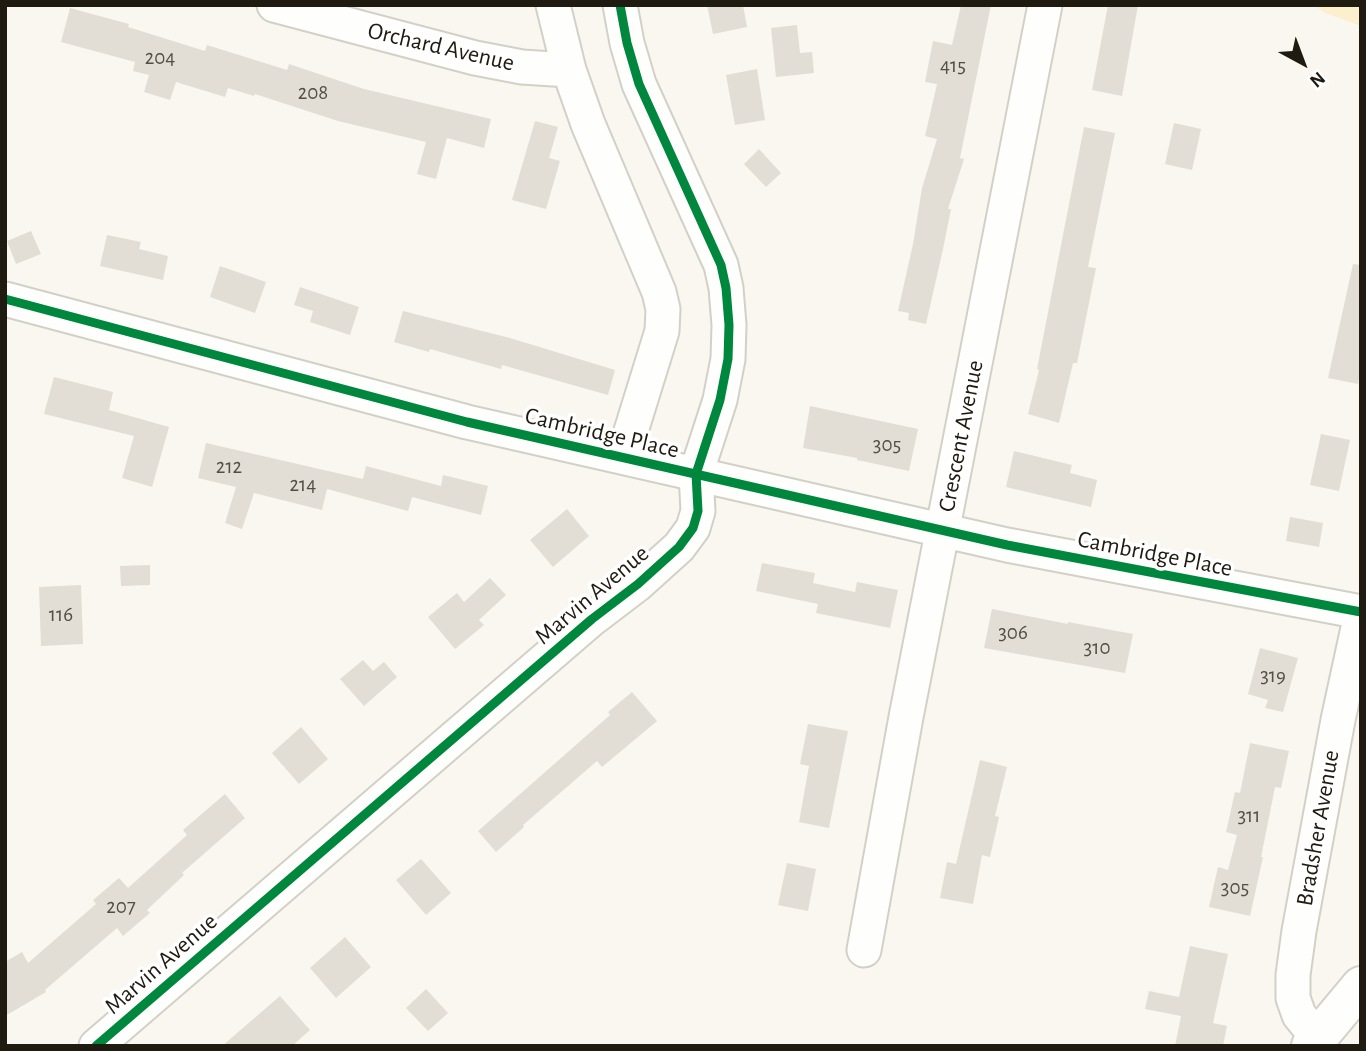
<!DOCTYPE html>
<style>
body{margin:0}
#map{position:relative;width:1366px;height:1051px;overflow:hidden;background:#f9f7f0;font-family:"Alegreya Sans",sans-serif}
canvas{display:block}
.frame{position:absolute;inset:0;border:7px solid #201b11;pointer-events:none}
.north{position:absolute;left:1268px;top:28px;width:70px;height:70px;-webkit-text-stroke:5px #fff;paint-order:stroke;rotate:139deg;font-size:19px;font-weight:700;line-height:28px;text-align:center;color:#201b11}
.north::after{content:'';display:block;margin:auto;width:24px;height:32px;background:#201b11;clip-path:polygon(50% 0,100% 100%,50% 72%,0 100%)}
</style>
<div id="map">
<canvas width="1366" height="1051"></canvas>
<div class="frame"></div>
<div class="north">N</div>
</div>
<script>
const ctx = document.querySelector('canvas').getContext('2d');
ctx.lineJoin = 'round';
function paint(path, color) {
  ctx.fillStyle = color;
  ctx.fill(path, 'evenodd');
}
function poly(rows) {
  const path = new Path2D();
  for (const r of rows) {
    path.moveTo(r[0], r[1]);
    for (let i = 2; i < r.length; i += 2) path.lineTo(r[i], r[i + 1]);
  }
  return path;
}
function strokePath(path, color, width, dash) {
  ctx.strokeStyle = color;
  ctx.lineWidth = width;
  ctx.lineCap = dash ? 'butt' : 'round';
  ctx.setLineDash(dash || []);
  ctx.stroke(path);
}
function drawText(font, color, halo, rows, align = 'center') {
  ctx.font = font + ' "Alegreya Sans",sans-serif';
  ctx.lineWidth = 7;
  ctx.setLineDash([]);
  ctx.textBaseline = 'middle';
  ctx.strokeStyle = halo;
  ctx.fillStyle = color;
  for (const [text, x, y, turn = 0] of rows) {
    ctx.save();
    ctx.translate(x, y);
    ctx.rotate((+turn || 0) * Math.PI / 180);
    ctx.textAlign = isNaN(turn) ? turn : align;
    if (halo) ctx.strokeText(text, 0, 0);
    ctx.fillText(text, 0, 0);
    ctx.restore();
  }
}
const green = poly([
 [1315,5,1361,5,1361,26,1323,12]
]);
const building = poly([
 [707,5,743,5,747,27,713,34],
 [961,5,991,5,960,158,964,159,948,209,951,209,943,249,926,324,908,320,909,313,898,311,913,244,922,188,937,139,925,136,937,84,925,82,933,41,952,45],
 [1108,5,1138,5,1122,96,1092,90],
 [70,8,129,24,128,27,205,51,207,45,287,70,289,64,364,89,491,119,484,148,447,138,436,179,417,174,426,142,338,121,255,94,254,96,228,88,225,97,176,82,170,100,144,92,149,75,133,71,135,62,61,42],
 [797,25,800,53,812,52,814,73,776,77,771,28],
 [757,69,765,120,735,125,726,75],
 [535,121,558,127,549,158,560,161,546,209,512,200],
 [1174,123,1201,129,1192,170,1165,164],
 [1084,127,1115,133,1088,267,1096,268,1077,363,1073,363,1059,423,1028,414,1039,370,1037,369],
 [759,149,781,173,766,187,744,164],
 [31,231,41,254,16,264,7,241],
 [107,235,141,242,139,249,168,256,163,280,100,266],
 [1353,264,1361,265,1361,369,1358,384,1328,378],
 [220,266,266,282,255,313,210,297],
 [300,287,359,307,350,335,310,322,313,311,294,305],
 [403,311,510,338,615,370,608,395,502,365,501,369,430,349,429,352,394,342],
 [54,377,113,392,109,410,169,427,152,487,122,478,134,436,44,414],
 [810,406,918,429,909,471,857,460,857,458,803,448],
 [1321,434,1350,440,1339,491,1310,485],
 [206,443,363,479,366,466,441,486,443,475,488,486,481,515,412,497,408,511,327,489,322,510,254,493,242,529,225,523,236,487,198,478],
 [1014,451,1072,465,1070,473,1097,480,1091,507,1006,487],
 [567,509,589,536,553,567,530,540],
 [1290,517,1323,523,1319,547,1286,541],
 [762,563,815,573,813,583,855,592,857,582,898,590,890,628,816,613,818,604,756,591],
 [150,565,150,585,121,586,120,566],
 [490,578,506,595,479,620,484,625,455,649,428,617,457,593,464,602],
 [81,585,83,644,41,646,39,587],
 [992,609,1068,624,1068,622,1133,634,1125,673,984,648],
 [1260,648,1298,658,1283,712,1265,708,1268,700,1248,694],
 [363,660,373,671,384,662,397,677,364,706,340,679],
 [632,692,657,721,602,767,597,761,523,825,524,827,496,852,478,831,610,715,608,712],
 [808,724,848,731,829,828,799,822,809,766,800,764],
 [301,727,328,759,299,784,272,753],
 [1250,743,1289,751,1281,788,1275,787,1261,857,1263,857,1250,916,1209,907,1218,867,1228,870,1237,835,1226,832,1235,792,1240,793],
 [980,760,1007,767,995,816,999,817,990,857,982,855,973,904,940,898,947,862,956,864],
 [225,794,245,818,182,873,184,875,147,910,150,913,123,936,117,928,45,990,46,992,5,1016,5,962,22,952,28,963,96,904,93,900,119,878,128,888,187,835,183,830],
 [421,859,451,893,426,915,396,880],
 [787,863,816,869,808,911,778,905],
 [345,937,371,967,336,998,310,968],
 [1190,946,1228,954,1213,1023,1227,1026,1223,1046,1175,1046,1181,1016,1145,1009,1149,991,1179,997],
 [426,989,448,1013,428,1031,406,1008],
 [280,996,310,1030,292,1046,222,1046]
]);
const minor = poly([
 [274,5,475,58,522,67,569,70],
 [553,5,569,70,588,124,659,292,663,309,662,331,623,457],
 [5,299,467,422,1007,545,1361,612],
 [864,950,906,717,1045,5],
 [1317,1037,1299,1015,1293,998,1293,975,1299,931,1338,720,1361,614],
 [96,1046,592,619,638,584,679,547,693,528,698,511,696,474,720,400,728,359,729,325,726,288,721,265,639,84,627,43,620,5]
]);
const major = poly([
 [1311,1046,1361,986]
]);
const cycleway = poly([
 [5,299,467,422,1007,545,1361,612],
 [96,1046,592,619,638,584,679,547,693,528,698,511,696,474,720,400,728,359,729,325,726,288,721,265,639,84,627,43,620,5]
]);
const numberNames = [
 ["204",160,58],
 ["415",953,66],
 ["208",313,93],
 ["305",887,445],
 ["212",229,467],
 ["214",303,485],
 ["116",61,615],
 ["306",1013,633],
 ["310",1097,648],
 ["319",1273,676],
 ["311",1249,816],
 ["305",1235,888],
 ["207",121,907]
];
const streetNames = [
 ["Orchard Avenue",441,47,13],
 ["Cambridge Place",602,433,13],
 ["Crescent Avenue",961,436,-79],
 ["Cambridge Place",1155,554,11],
 ["Marvin Avenue",592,595,-40],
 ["Bradsher Avenue",1318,828,-80],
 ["Marvin Avenue",161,964,-41]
];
paint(green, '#fcefcd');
paint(building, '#e2ded5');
strokePath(minor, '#d3d0c7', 37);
strokePath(major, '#d3d0c7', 42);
strokePath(minor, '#fefefd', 33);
strokePath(major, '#fefefd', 38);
strokePath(cycleway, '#00873e', 9);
drawText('21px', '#524e44', null, numberNames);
drawText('24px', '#201b11', '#fff', streetNames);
</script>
